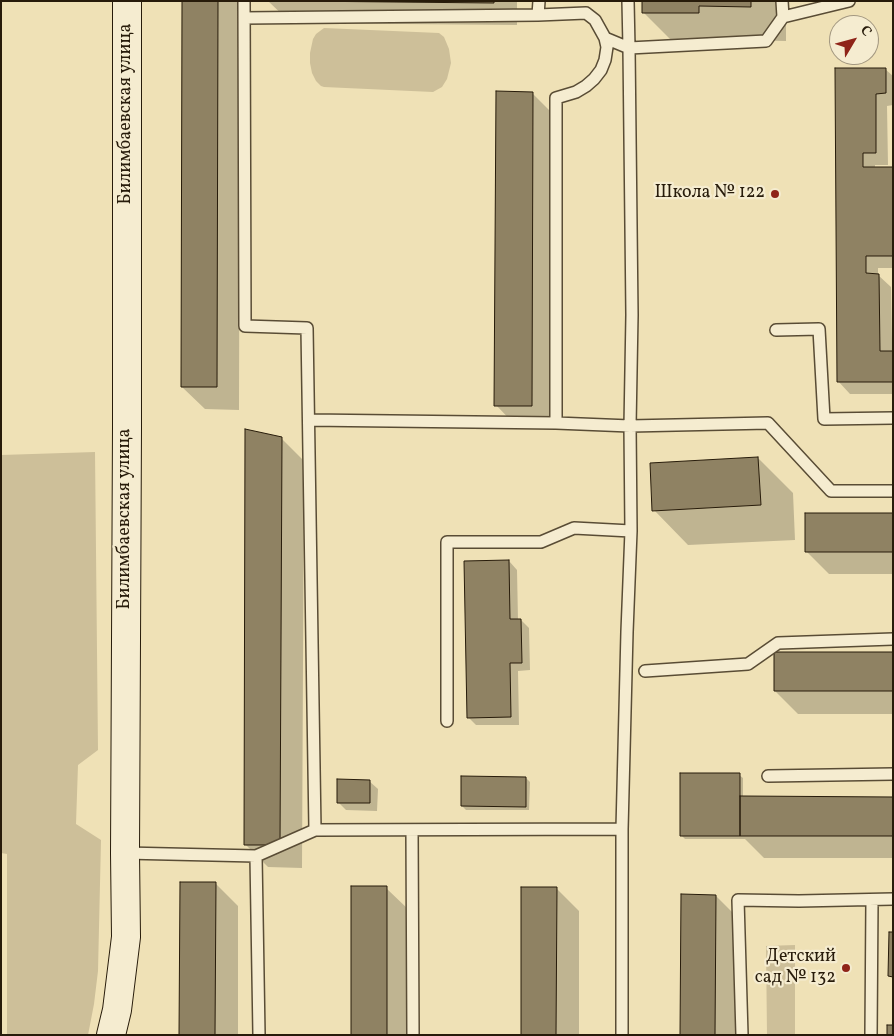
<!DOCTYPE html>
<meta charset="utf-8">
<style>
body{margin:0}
#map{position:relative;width:894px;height:1036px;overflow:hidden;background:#efe1b6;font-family:Vollkorn,serif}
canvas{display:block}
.frame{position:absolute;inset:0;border:2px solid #271b0a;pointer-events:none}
.north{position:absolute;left:829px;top:15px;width:50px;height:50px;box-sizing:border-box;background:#f5ecd0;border:1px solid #a39881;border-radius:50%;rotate:53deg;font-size:14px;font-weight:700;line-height:20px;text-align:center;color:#271b0a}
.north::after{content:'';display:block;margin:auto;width:18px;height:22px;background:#8f2418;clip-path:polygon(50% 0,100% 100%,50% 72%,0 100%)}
</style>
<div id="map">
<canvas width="894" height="1036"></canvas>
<div class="frame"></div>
<div class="north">С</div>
</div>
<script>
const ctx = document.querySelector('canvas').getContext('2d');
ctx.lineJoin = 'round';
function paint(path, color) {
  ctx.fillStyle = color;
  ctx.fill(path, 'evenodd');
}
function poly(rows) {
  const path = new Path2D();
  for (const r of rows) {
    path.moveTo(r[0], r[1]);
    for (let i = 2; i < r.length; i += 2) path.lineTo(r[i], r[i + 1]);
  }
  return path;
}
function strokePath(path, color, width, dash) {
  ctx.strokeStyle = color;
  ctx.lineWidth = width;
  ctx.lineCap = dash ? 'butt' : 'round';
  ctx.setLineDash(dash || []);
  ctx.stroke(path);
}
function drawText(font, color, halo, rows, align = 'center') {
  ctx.font = font + ' Vollkorn,serif';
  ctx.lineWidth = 4.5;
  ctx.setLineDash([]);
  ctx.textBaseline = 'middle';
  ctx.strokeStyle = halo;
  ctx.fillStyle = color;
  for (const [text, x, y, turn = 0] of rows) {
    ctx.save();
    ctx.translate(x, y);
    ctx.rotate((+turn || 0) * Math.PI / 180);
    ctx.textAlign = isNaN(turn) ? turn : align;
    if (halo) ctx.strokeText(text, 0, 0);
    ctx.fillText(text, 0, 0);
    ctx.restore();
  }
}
const green = poly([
 [324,28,439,33,444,37,449,49,451,63,447,79,442,87,433,92,324,87,321,86,316,81,312,73,310,63,310,53,313,39,316,34],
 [95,452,98,750,78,765,76,824,101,840,98,971,94,1004,88,1035,7,1035,7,854,1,853,1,455],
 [795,945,795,1035,767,1035,766,946]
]);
const shadow = poly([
 [183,1,240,1,239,410,205,409,182,387],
 [268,1,517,1,517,25,291,23],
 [644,1,786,1,786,41,734,40,678,47,643,12],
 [836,69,885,69,893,76,893,105,887,106,888,165,875,165,875,168,893,168,893,268,878,268,878,275,891,287,893,394,850,394,838,381],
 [532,93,555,116,554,428,518,428,496,405],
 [281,438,304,461,302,868,268,867,245,844],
 [758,458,793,493,795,540,688,545,654,510],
 [893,514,893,574,829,574,806,551],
 [509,561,517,570,518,620,521,620,529,628,530,670,518,671,519,725,476,725,468,717],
 [893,653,893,714,798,714,775,691],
 [739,775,743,778,743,798,893,798,893,858,764,858,745,839,685,839,681,835],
 [526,778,530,782,529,810,466,810,462,806],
 [369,781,378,789,377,811,346,810,338,802],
 [215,883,238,906,238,1035,181,1035],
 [386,888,409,910,409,1035,352,1035],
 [556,888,579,911,579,1035,522,1035],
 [716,896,739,919,738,1035,681,1035]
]);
const building = poly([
 [182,1,218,1,217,387,181,387,182,1],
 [294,1,494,1,494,3,294,1],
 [642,1,751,1,751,7,699,6,699,13,642,13,642,1],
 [835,68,886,68,886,93,876,94,876,153,863,153,863,167,893,167,893,256,866,256,866,273,879,274,880,351,893,351,893,382,837,382,835,68],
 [496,91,533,92,532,406,494,406,496,91],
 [245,429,282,437,280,845,244,845,245,429],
 [758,457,761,505,652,511,650,463,758,457],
 [805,513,893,513,893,552,805,552,805,513],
 [509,560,510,619,521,619,522,663,510,663,511,717,467,718,464,561,509,560],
 [774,652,893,652,893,691,774,691,774,652],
 [680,773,740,773,740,836,680,836,680,773],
 [461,776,526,777,526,807,461,806,461,776],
 [337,779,370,780,370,803,337,803,337,779],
 [740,796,893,797,893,836,740,836,740,796],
 [180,882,216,882,215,1035,179,1035,180,882],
 [351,886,387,886,387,1035,351,1035,351,886],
 [521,887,557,887,556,1035,521,1035,521,887],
 [681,894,716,895,715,1035,680,1035,681,894],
 [889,932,893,932,893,977,888,976,889,932],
 [887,1025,893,1025,893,1035,887,1035,887,1025]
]);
const lane = poly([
 [244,1,245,326,307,328,315,830,622,829],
 [538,15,586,13,595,20,605,38,629,48,766,41,783,17,782,1],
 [783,17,849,1],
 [244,18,538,15,539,1],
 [776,330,819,329,824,419,893,418],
 [309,420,556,423,630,426,768,423,831,491,893,491],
 [556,423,556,98,576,92,586,86,594,79,601,70,605,60,607,47,605,38],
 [645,671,748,664,778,643,893,639],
 [447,721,447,542,541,542,574,528,631,531],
 [768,776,893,774],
 [412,830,413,1035],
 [125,853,256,856,259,1035],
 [256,856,315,830],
 [622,1035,622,829,627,632,631,531,630,426,632,315,629,48,628,1],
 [742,1035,738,900,799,901,893,899],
 [871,1035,872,900]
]);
const secondary = poly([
 [111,1035,117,1010,126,937,125,853,127,427,127,1]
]);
const markers = [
 [775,194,5,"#8f2418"],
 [846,968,5,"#8f2418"]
];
const streetNames = [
 ["Билимбаевская улица",127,114,-90],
 ["Билимбаевская улица",126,519,-90]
];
const poiNames = [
 ["Школа № 122",765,194],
 ["Детский",836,958],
 ["сад № 132",836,979]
];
paint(green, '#cdbf99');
paint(shadow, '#0003');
paint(building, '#8f8263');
strokePath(building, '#271b0a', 1);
strokePath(lane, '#594c35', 14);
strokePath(secondary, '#271b0a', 30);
strokePath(lane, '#f5ecd0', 11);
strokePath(secondary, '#f5ecd0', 28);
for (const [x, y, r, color] of markers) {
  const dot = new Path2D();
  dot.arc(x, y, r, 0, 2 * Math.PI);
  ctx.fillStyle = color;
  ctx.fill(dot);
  strokePath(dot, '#f5ecd0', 2);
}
drawText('18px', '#271b0a', '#f5ecd0', streetNames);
drawText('18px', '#271b0a', '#f5ecd0', poiNames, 'right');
</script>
